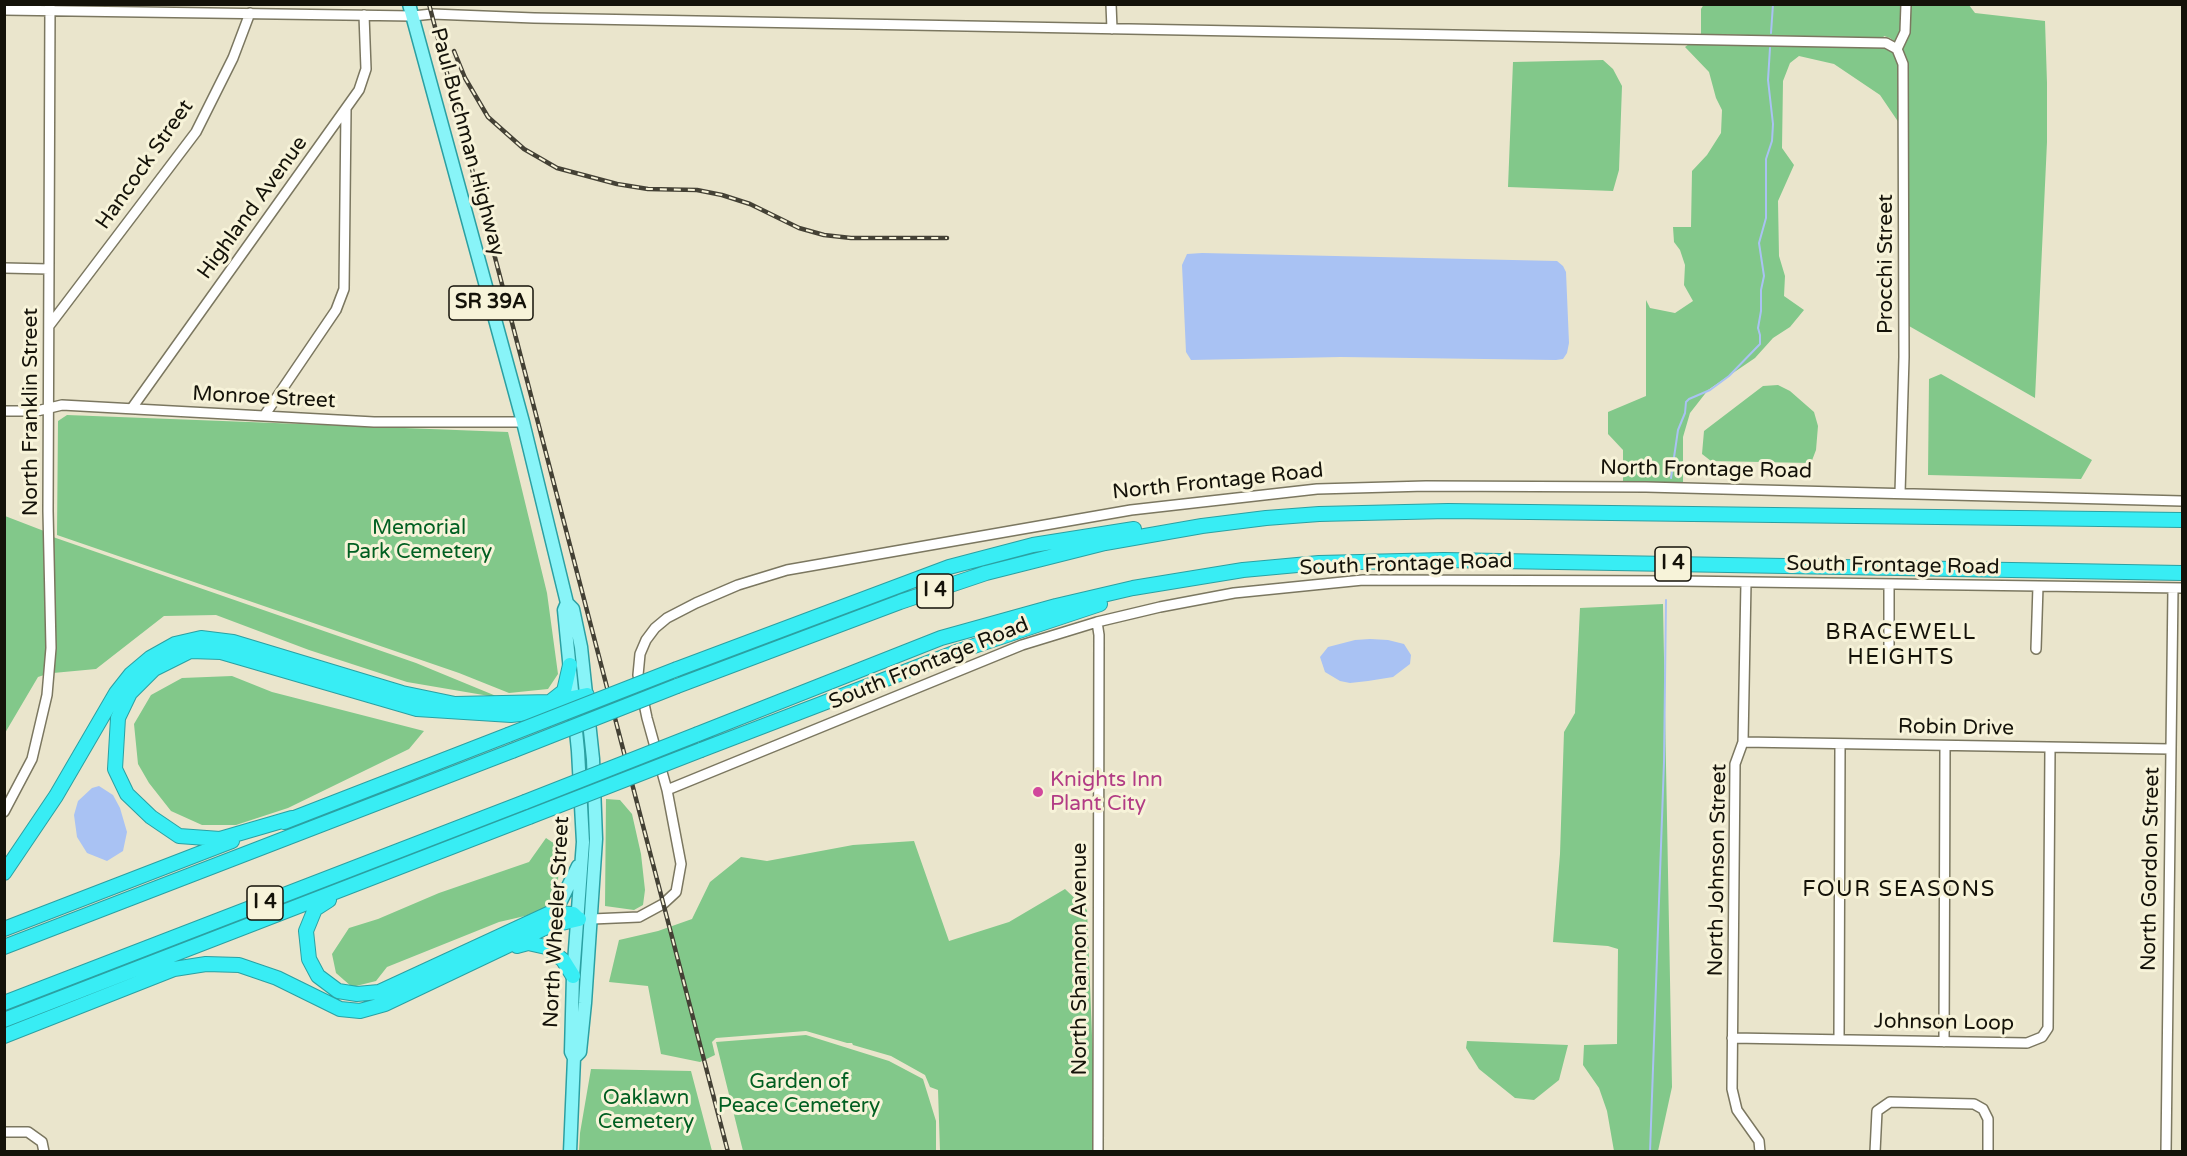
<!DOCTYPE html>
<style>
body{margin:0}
#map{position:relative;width:2187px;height:1156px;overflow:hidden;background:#eae5cc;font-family:"Varela Round",sans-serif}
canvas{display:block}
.frame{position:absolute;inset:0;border:6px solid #141209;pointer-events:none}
</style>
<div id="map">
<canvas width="2187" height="1156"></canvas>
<div class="frame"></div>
</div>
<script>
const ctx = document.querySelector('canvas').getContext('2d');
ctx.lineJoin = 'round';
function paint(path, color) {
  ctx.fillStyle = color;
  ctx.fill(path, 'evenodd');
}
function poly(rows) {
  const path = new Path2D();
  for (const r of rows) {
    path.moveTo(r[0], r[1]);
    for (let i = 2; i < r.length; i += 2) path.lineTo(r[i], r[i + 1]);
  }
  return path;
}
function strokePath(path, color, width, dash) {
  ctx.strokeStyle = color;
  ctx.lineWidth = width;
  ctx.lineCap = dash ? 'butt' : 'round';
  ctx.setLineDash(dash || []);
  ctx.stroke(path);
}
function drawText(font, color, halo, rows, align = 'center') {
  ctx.font = font + ' "Varela Round",sans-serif';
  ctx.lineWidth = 6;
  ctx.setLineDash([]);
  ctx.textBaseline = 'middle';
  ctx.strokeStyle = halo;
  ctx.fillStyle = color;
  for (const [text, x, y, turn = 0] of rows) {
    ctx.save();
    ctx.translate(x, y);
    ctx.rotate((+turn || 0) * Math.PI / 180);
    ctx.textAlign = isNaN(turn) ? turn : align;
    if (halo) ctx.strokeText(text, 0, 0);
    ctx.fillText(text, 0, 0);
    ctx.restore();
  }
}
const green = poly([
 [1704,4,1969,5,1975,13,2045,21,2047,83,2047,142,2035,398,1909,326,1908,64,1902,47,1890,38,1884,36,1883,38,1701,34,1701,9],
 [1689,44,1884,48,1894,53,1899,66,1899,123,1880,95,1834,64,1799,56,1790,63,1783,81,1782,148,1794,165,1778,201,1779,256,1785,276,1784,296,1804,310,1790,327,1773,338,1755,358,1708,390,1690,413,1683,437,1683,483,1623,482,1623,450,1608,434,1608,412,1646,396,1646,300,1650,308,1675,313,1693,301,1684,285,1685,265,1680,250,1674,242,1673,227,1691,227,1692,171,1707,155,1721,133,1722,110,1716,98,1709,72,1685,47],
 [1603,60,1613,69,1622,86,1619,170,1613,191,1508,187,1513,62],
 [1941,374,2092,460,2081,479,1928,475,1929,379],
 [1778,385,1790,391,1814,412,1818,426,1816,450,1811,463,1711,461,1702,454,1704,431,1763,386],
 [67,415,508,432,547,593,558,674,548,689,509,693,459,673,57,535,58,421],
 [5,516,44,531,46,648,44,675,38,677,5,733],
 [53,537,416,663,501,698,407,682,309,650,216,615,164,616,96,669,53,673,55,648],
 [1663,604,1672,1087,1658,1151,1614,1151,1607,1111,1599,1088,1583,1065,1584,1045,1617,1044,1618,949,1608,946,1553,942,1560,854,1564,732,1575,713,1580,608],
 [232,676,272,692,424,731,409,749,288,808,236,825,202,825,171,811,149,783,138,764,134,724,151,695,182,678],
 [606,799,620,800,632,814,641,854,645,890,643,905,634,910,605,906],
 [546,838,555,844,559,866,557,895,546,909,525,916,499,922,387,967,376,981,352,987,336,973,332,954,349,928,378,919,439,893,529,862],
 [914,841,949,941,1009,922,1065,889,1087,910,1094,1086,1094,1151,940,1151,938,1090,930,1087,925,1075,891,1056,853,1045,852,1043,847,1043,806,1031,716,1038,712,1042,715,1055,700,1062,661,1054,648,986,609,982,619,940,658,931,692,919,710,882,741,857,767,861,853,845],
 [806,1035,889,1061,923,1079,936,1121,936,1151,743,1151,716,1042],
 [1467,1041,1568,1045,1559,1080,1534,1100,1515,1098,1479,1069,1466,1048],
 [591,1069,691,1071,712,1151,579,1151,580,1133]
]);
const water = poly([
 [1202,253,1557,261,1563,266,1566,272,1569,343,1567,353,1563,359,1556,360,1341,357,1191,360,1186,352,1182,265,1187,254],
 [1370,639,1388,640,1404,644,1411,655,1410,664,1393,677,1368,681,1350,683,1340,681,1325,672,1320,657,1328,647,1355,640],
 [99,786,113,795,120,808,127,832,123,851,107,861,87,853,77,837,74,815,78,801,92,788]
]);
const stream = poly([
 [1771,33,1773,4],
 [1671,478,1678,430,1685,413,1686,402,1689,399,1710,390,1729,376,1760,344,1760,335,1758,328,1761,311,1761,290,1764,276,1759,243,1766,218,1766,159,1772,141,1773,124,1768,80,1770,48],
 [1650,1152,1664,762,1666,600]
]);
const minor = poly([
 [1111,4,1112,29],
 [4,10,413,16,432,14,534,18,1886,43,1897,49,1903,64,1904,357,1900,493],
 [1897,49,1905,32,1906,4],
 [4,268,49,269],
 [49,326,196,132,233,58,250,13],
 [132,408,359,90,366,69,364,15],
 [4,411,37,411,62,405,374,422,523,422],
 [264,416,336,310,344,289,346,110],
 [1746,582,1743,742,1735,764,1732,1089,1737,1110,1759,1141,1760,1152],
 [1097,622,1099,635,1098,1152],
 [1889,648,1889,584],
 [2036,649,2038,586],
 [1743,742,2170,749],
 [667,790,1022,645,1097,622,1160,607,1234,593,1363,580,1681,581,2182,588],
 [4,812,32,759,47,695,51,648,48,511,50,4],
 [592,919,639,917,663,904,676,892,681,864,667,790,647,718,638,675,640,654,646,640,655,628,667,618,696,603,738,585,787,570,1131,510,1317,489,1426,486,1646,487,2182,501],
 [1732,1038,2027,1043,2042,1037,2048,1028,2050,748],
 [1839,1040,1840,745],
 [1944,1042,1945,746],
 [4,1132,28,1132,42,1142,44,1152],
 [1875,1152,1877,1111,1890,1102,1974,1104,1983,1109,1988,1119,1988,1152],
 [2166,1152,2173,588]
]);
const major = poly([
 [409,4,523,422,567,603,573,609,581,647,593,759,596,839,585,1003,580,1052,574,1058],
 [567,603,564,610,578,751,583,842,573,976,571,1052,574,1058,570,1152],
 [550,913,559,905,578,866]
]);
const highway = poly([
 [677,669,949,567,1033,545,1134,529],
 [677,686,900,602,986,573,1105,543,1202,526,1266,518,1319,514,1448,511,2182,520],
 [557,701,587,695],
 [698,734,941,638,1056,606,1133,588,1243,570,1319,563,1444,560,2182,573],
 [701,750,959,651,1100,604],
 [292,818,220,839,179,836,151,817,127,794,115,769,118,718,130,693,154,669,190,651,221,652,417,709,511,715,571,708],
 [284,822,508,735],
 [4,873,56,796,116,693,131,674,150,658,175,644,201,638,233,642,402,693,455,704,550,702,564,691,570,665],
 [329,900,315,909,306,931,309,959,318,976,338,991,357,994,379,992,550,913,573,914,577,918],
 [4,929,232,841],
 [517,946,528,943,546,947,563,960,573,976],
 [4,947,512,751],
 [4,1003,525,802],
 [4,1020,529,817],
 [4,1036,174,969,206,964,239,965,277,978,340,1009,360,1011,385,1004,549,926,579,919]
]);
const rail = poly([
 [429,4,728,1152],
 [454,51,465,78,488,117,524,149,557,168,617,184,648,189,697,190,722,195,750,204,799,228,824,235,851,238,947,238]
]);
const highwayBridge = poly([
 [508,735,677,669],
 [512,751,677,686],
 [525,802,698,734],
 [529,817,701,750]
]);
const markers = [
 [1038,792,6,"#d1479c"]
];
const shields = [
 [491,303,84],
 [1673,564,36],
 [935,591,36],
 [265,903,36]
];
const shieldNames = [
 ["SR 39A",491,303],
 ["I 4",1673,564],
 ["I 4",935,591],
 ["I 4",265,903]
];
const streetNames = [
 ["Paul Buchman Highway",467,142,75],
 ["Hancock Street",145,165,-55],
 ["Highland Avenue",253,208,-54],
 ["Procchi Street",1886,264,-90],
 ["Monroe Street",264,398,3],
 ["North Franklin Street",31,412,-90],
 ["North Frontage Road",1706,470,1],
 ["North Frontage Road",1218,482,-6],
 ["South Frontage Road",1406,565,-2],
 ["South Frontage Road",1893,566,1],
 ["South Frontage Road",929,664,-22],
 ["Robin Drive",1956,728,1],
 ["North Gordon Street",2151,869,-89],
 ["North Johnson Street",1718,870,-89],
 ["North Wheeler Street",557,922,-87],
 ["North Shannon Avenue",1080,959,-90],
 ["Johnson Loop",1944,1023,1]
];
const parkNames = [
 ["Memorial",419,528],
 ["Park Cemetery",419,552],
 ["Garden of",799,1082],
 ["Peace Cemetery",799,1106],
 ["Oaklawn",646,1098],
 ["Cemetery",646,1122]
];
const hotelNames = [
 ["Knights Inn",1050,780],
 ["Plant City",1050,804]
];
const neighbourhoodNames = [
 ["BRACEWELL",1901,633],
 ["HEIGHTS",1901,658],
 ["FOUR SEASONS",1899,890]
];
paint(green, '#82c88a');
paint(water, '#a9c2f3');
strokePath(stream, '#a9c2f3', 2);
strokePath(minor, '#7b7760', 12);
strokePath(major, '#2ba0a2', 15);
strokePath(highway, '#2ba0a2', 16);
strokePath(minor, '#fff', 9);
strokePath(major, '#88f4f8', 12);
strokePath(highway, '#38edf4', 14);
strokePath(rail, '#444135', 4.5);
strokePath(rail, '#f7f3d9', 2, [7]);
strokePath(highwayBridge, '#2ba0a2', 16, []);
strokePath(highwayBridge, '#38edf4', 14);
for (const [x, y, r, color] of markers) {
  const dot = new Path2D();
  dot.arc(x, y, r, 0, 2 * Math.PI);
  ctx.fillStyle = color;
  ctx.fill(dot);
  strokePath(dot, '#f7f3d9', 2);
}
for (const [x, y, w] of shields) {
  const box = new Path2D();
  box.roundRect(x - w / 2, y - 17, w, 34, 4.5);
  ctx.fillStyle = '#f7f3d9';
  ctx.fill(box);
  strokePath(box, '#141209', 1.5);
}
drawText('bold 20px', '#141209', null, shieldNames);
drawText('21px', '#141209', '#f7f3d9', streetNames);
drawText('21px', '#015f21', '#f7f3d9', parkNames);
drawText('21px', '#b23c85', '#f7f3d9', hotelNames, 'left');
ctx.letterSpacing = '1.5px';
drawText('22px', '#141209', '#f7f3d9', neighbourhoodNames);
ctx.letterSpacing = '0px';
</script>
